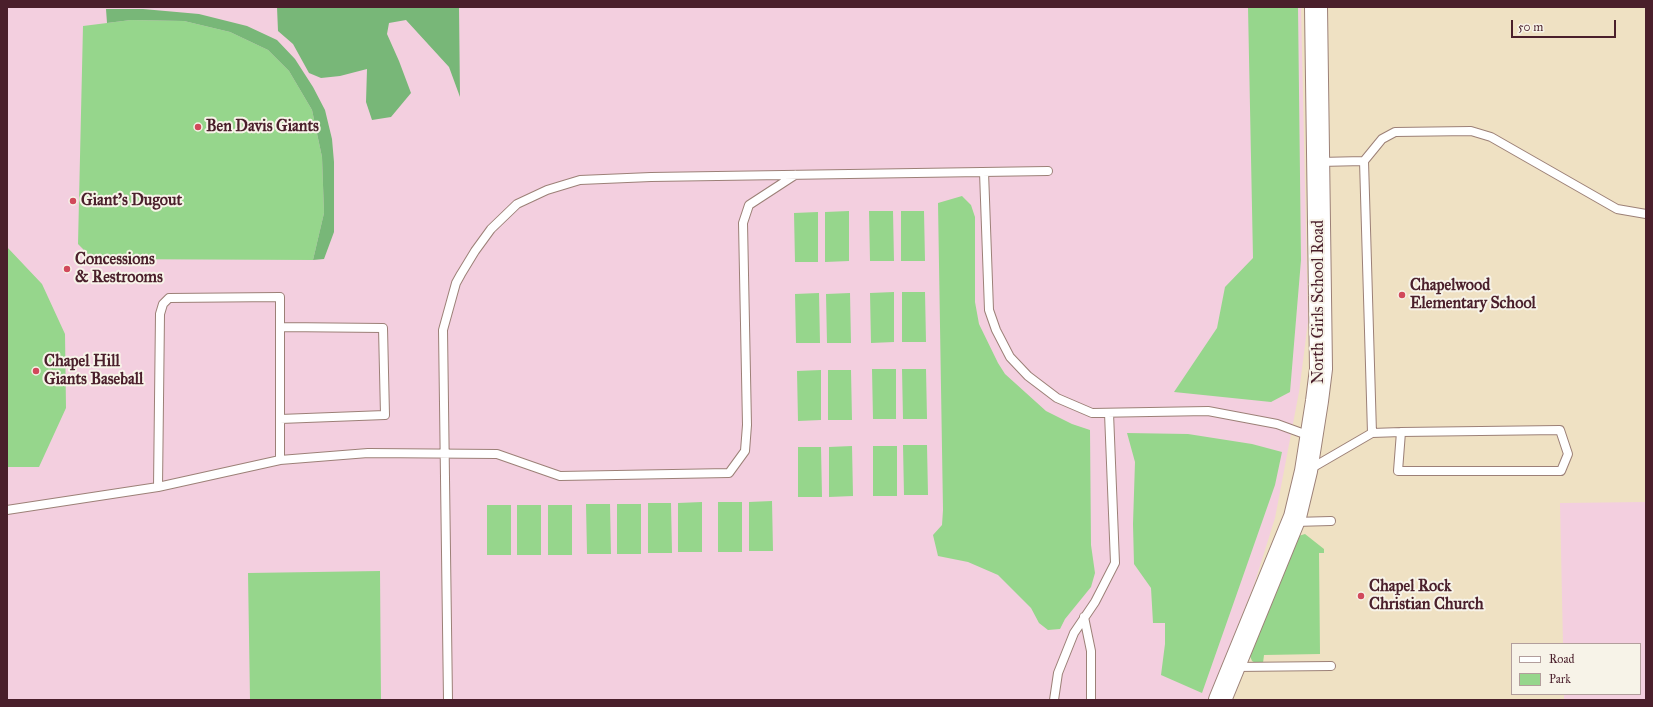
<!DOCTYPE html>
<style>
body{margin:0}
#map{position:relative;width:1653px;height:707px;overflow:hidden;background:#efe1c3;font-family:"IM FELL Great Primer",serif}
canvas{display:block}
.frame{position:absolute;inset:0;border:8px solid #4a1f2b;pointer-events:none}
.legend{position:absolute;left:1511px;top:643px;width:130px;height:52px;box-sizing:border-box;background:#f7f3e8;border:1px solid #b29e9c;margin:0;padding:5px 7px;list-style:none;font-size:12px;color:#4a1f2b}
.legend li{display:flex;align-items:center;gap:8px;height:20px}
.legend b{width:20px;border:1px solid #b29e9c}
.scale{position:absolute;left:1511px;top:20px;width:105px;height:18px;box-sizing:border-box;border:2px solid #4a1f2b;border-top:0;padding-left:5px;font-size:12px;line-height:14px;white-space:nowrap;color:#4a1f2b;-webkit-text-stroke:3px #f7f3e8;paint-order:stroke}
</style>
<div id="map">
<canvas width="1653" height="707"></canvas>
<div class="frame"></div>
<ul class="legend">
<li><b style="height:5px;background:#fff"></b>Road</li>
<li><b style="height:11px;background:#96d68c"></b>Park</li>
</ul>
<div class="scale">50 m</div>
</div>
<script>
const ctx = document.querySelector('canvas').getContext('2d');
ctx.lineJoin = 'round';
function paint(path, color) {
  ctx.fillStyle = color;
  ctx.fill(path, 'evenodd');
}
function poly(rows) {
  const path = new Path2D();
  for (const r of rows) {
    path.moveTo(r[0], r[1]);
    for (let i = 2; i < r.length; i += 2) path.lineTo(r[i], r[i + 1]);
  }
  return path;
}
function strokePath(path, color, width, dash) {
  ctx.strokeStyle = color;
  ctx.lineWidth = width;
  ctx.lineCap = dash ? 'butt' : 'round';
  ctx.setLineDash(dash || []);
  ctx.stroke(path);
}
function drawText(font, color, halo, rows, align = 'center') {
  ctx.font = font + ' "IM FELL Great Primer",serif';
  ctx.lineWidth = 4;
  ctx.setLineDash([]);
  ctx.textBaseline = 'middle';
  ctx.strokeStyle = halo;
  ctx.fillStyle = color;
  for (const [text, x, y, turn = 0] of rows) {
    ctx.save();
    ctx.translate(x, y);
    ctx.rotate((+turn || 0) * Math.PI / 180);
    ctx.textAlign = isNaN(turn) ? turn : align;
    if (halo) ctx.strokeText(text, 0, 0);
    ctx.fillText(text, 0, 0);
    ctx.restore();
  }
}
const built = poly([
 [7,7,1301,7,1308,322,1299,392,1275,518,1254,585,1208,700,7,700],
 [1646,502,1646,700,1564,700,1564,694,1640,694,1640,644,1563,644,1560,503]
]);
const green = poly([
 [1248,7,1298,7,1301,260,1290,392,1271,402,1174,392,1217,328,1225,287,1253,258],
 [131,20,184,21,230,32,268,50,289,71,312,110,322,157,324,213,313,260,93,259,78,244,83,26],
 [962,196,971,205,975,217,975,302,979,324,998,363,1005,374,1046,411,1072,424,1090,430,1091,545,1095,573,1091,587,1065,619,1060,629,1048,630,1039,623,1031,608,998,575,968,562,938,556,933,535,942,525,943,510,938,203],
 [849,211,849,261,825,262,825,212],
 [869,211,893,211,894,261,870,261],
 [901,211,924,211,925,261,901,261],
 [818,212,818,262,795,262,794,213],
 [7,247,42,284,65,334,66,408,39,467,7,467],
 [894,292,894,342,871,343,870,293],
 [902,292,925,292,926,342,902,342],
 [819,293,820,343,796,343,795,294],
 [850,293,851,343,827,343,826,294],
 [872,369,896,369,896,419,873,419],
 [902,369,926,369,927,419,903,419],
 [821,370,821,420,798,421,797,371],
 [828,370,851,370,852,420,828,420],
 [1127,433,1188,434,1252,444,1282,452,1275,485,1202,693,1161,675,1165,644,1165,623,1153,623,1151,588,1134,564,1133,524,1135,462],
 [903,445,927,445,928,495,904,495],
 [852,446,853,496,829,497,829,447],
 [873,446,897,446,897,496,873,496],
 [798,447,821,447,822,497,798,497],
 [772,501,773,551,749,551,749,502],
 [702,502,702,552,678,552,678,503],
 [718,502,742,502,742,552,718,552],
 [648,503,671,503,672,553,648,553],
 [586,504,610,504,611,554,587,554],
 [617,504,641,504,641,554,617,554],
 [487,505,511,505,511,555,487,555],
 [517,505,541,505,541,555,517,555],
 [548,505,572,505,572,555,548,555],
 [1305,534,1324,549,1324,553,1319,553,1320,654,1264,655,1263,663,1257,664,1252,661,1250,656,1255,637,1295,537],
 [380,571,381,700,250,700,248,573]
]);
const forest = poly([
 [277,7,459,7,460,97,449,67,406,20,389,23,387,34,399,61,411,93,391,117,372,120,366,102,367,69,340,76,321,78,309,73,293,44,278,31],
 [106,9,143,9,199,14,247,26,277,40,295,59,313,87,325,110,332,139,334,162,334,232,324,259,313,260,324,213,322,157,312,110,289,71,268,50,230,32,184,21,131,20,107,23]
]);
const service = poly([
 [1319,162,1364,161],
 [984,172,989,310,996,330,1010,357,1028,376,1057,398,1092,413,1208,411,1277,424,1310,436],
 [280,327,383,328,385,415,280,419],
 [1372,433,1401,432,1560,430,1568,454,1561,471,1398,471,1401,432],
 [1310,469,1372,433,1364,161,1382,139,1395,132,1471,131,1491,137,1617,209,1646,214],
 [158,487,160,314,163,304,169,298,280,297,280,460],
 [7,510,158,487,280,460,368,453,497,454,560,476,729,473,745,451,747,425,743,223,749,205,795,175],
 [1294,522,1331,521],
 [1084,617,1091,651,1091,700],
 [1235,667,1331,666],
 [448,700,443,330,456,283,461,274,475,251,491,229,517,204,547,190,580,180,651,177,1048,171],
 [1054,700,1058,673,1074,633,1095,602,1115,563,1109,413]
]);
const secondary = poly([
 [1220,700,1295,517,1306,471,1317,401,1321,369,1316,7]
]);
const markers = [
 [198,127,4,"#d1495b"],
 [73,201,4,"#d1495b"],
 [67,269,4,"#d1495b"],
 [1402,295,4,"#d1495b"],
 [36,371,4,"#d1495b"],
 [1361,596,4,"#d1495b"]
];
const poiNames = [
 ["Ben Davis Giants",206,127],
 ["Giant's Dugout",81,201],
 ["Concessions",75,260],
 ["& Restrooms",75,278],
 ["Chapelwood",1410,286],
 ["Elementary School",1410,304],
 ["Chapel Hill",44,362],
 ["Giants Baseball",44,380],
 ["Chapel Rock",1369,587],
 ["Christian Church",1369,605]
];
const streetNames = [
 ["North Girls School Road",1319,302,-90]
];
paint(built, '#f3cfdf');
paint(green, '#96d68c');
paint(forest, '#78b778');
strokePath(service, '#9c8077', 10);
strokePath(secondary, '#9c8077', 24);
strokePath(service, '#fff', 8);
strokePath(secondary, '#fff', 22);
for (const [x, y, r, color] of markers) {
  const dot = new Path2D();
  dot.arc(x, y, r, 0, 2 * Math.PI);
  ctx.fillStyle = color;
  ctx.fill(dot);
  strokePath(dot, '#f7f3e8', 1.5);
}
drawText('bold 16px', '#4a1f2b', '#f7f3e8', poiNames, 'left');
drawText('16px', '#4a1f2b', '#f7f3e8', streetNames);
</script>
